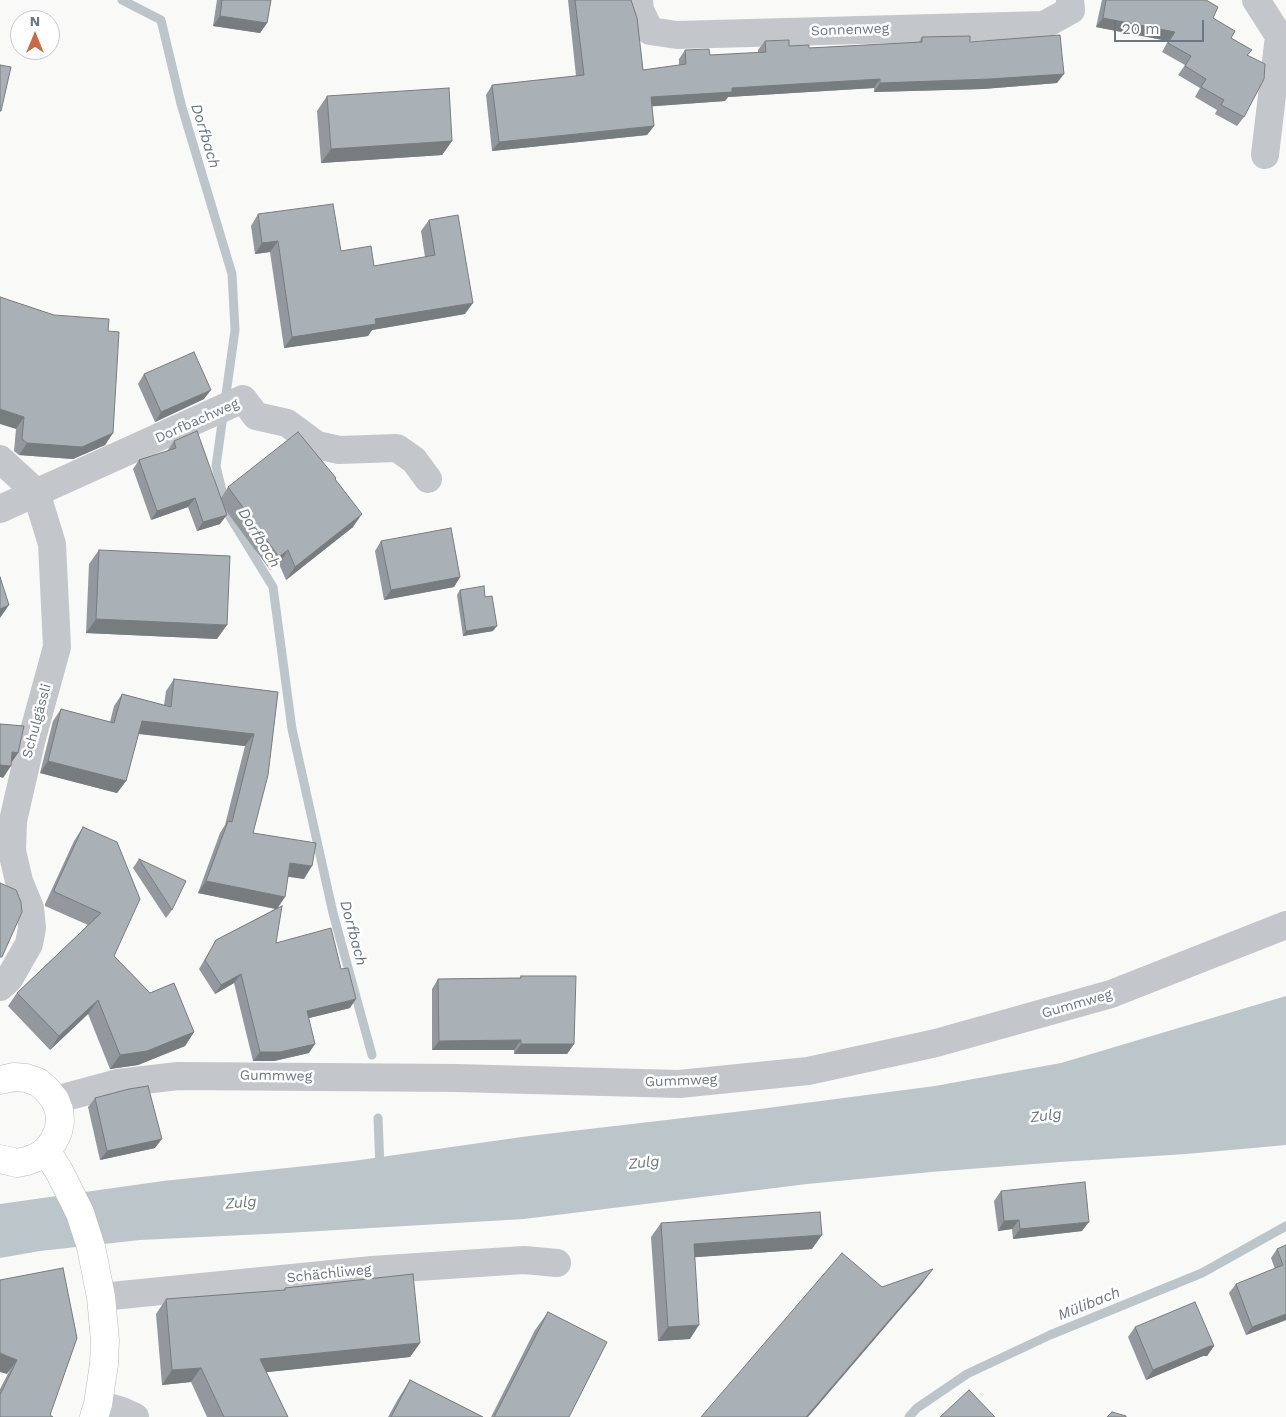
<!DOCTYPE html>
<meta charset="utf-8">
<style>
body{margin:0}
#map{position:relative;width:1286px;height:1417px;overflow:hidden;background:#f9f9f7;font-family:"Work Sans",sans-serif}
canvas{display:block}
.north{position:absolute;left:10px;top:10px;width:50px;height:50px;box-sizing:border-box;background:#fff;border:1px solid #c4c9ce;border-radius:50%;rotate:0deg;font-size:14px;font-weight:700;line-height:20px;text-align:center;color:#6b7884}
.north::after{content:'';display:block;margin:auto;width:18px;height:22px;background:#d06740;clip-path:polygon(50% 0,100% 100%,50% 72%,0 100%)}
.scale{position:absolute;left:1114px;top:20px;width:90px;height:22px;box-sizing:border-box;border:2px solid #6b7884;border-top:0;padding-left:6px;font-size:15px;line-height:18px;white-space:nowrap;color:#6b7884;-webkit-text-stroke:4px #fff;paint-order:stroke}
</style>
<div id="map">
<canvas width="1286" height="1417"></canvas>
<div class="north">N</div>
<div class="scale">20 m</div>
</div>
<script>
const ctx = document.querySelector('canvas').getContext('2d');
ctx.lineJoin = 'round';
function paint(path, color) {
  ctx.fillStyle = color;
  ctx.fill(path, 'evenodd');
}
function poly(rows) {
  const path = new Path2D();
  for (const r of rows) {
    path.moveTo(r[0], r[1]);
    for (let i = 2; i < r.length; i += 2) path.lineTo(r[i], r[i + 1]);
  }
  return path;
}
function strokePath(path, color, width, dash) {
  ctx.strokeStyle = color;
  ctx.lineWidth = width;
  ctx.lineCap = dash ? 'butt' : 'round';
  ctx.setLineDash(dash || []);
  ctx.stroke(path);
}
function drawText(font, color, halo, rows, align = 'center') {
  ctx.font = font + ' "Work Sans",sans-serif';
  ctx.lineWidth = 5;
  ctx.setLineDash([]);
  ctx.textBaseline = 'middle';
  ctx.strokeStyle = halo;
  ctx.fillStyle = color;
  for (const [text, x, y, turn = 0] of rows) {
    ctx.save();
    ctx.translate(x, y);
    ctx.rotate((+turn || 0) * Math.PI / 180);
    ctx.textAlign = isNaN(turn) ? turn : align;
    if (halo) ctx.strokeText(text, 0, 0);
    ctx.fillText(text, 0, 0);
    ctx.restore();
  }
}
const water = poly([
 [1286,996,1286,1145,1186,1154,1060,1162,931,1172,807,1184,524,1219,286,1233,140,1240,40,1251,0,1258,0,1204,163,1181,353,1161,529,1136,752,1110,935,1086,1061,1063]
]);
const stream = poly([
 [122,0,161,20,181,104,232,274,235,330,216,466,227,512,273,587,292,729,333,913,372,1055],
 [378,1118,380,1168],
 [909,1417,917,1408,967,1374,1050,1335,1202,1273,1286,1226]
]);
const street = poly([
 [639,0,640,10,650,31,677,35,1044,25,1071,10,1070,0],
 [1256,0,1279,36,1265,155],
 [0,459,36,492,52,544,57,647,32,738,13,821,12,851,19,881,30,908,32,928,29,944,9,979,0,987],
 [0,509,243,399,256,416,287,423,317,445,339,450,397,448,414,460,428,479],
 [55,1100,118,1083,178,1076,456,1078,679,1084,808,1071,936,1043,1111,994,1286,925],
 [101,1297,372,1270,524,1260,557,1263],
 [98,1404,122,1411,135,1417]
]);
const secondary = poly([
 [0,1080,14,1077,26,1078,38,1082,47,1090,55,1100,59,1110,60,1121,58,1132,53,1142,46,1151,37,1157,27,1161,17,1163,0,1159],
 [46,1151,59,1171,80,1213,91,1247,101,1297,105,1340,104,1364,98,1404,94,1417]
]);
const wall = poly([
 [217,0,271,0,267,23,260,33,213,26],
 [568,0,631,0,643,70,679,65,679,59,685,50,710,55,758,53,758,50,765,41,789,46,809,48,919,42,922,37,970,42,1057,83,983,89,874,92,874,88,824,91,728,97,725,101,652,106,654,126,647,135,492,151,486,95,492,85,576,76],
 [1102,0,1206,0,1213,18,1231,38,1252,50,1248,55,1244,117,1237,126,1215,114,1217,110,1195,97,1200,88,1178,75,1185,65,1162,52,1168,41,1096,27],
 [327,96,452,141,442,155,321,163,317,111],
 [258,214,374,266,425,257,421,231,429,220,465,314,372,330,368,336,284,348,270,252,255,254,251,226],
 [54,315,108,331,113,433,105,445,73,459,19,455,14,451,16,429],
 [144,374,204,399,155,422,138,384],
 [174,441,221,498,228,487,335,479,353,527,286,580,279,564,270,570,224,508,220,524,197,531,188,507,151,520,133,469,139,460,167,451],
 [381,541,460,577,454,587,384,600,375,551],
 [99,550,217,639,86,633,89,564],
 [460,590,485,597,493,631,463,636,457,595],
 [174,679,278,692,253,833,304,879,288,876,278,908,276,943,350,1008,309,1018,309,1053,274,1061,253,1061,234,983,215,994,199,969,216,940,275,909,198,893,220,833,225,825,245,746,138,734,126,781,117,793,40,773,53,721,61,709,110,722,114,706,122,694,164,705,166,691],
 [83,827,114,956,150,993,194,1032,185,1046,138,1065,110,1069,88,1014,50,1050,8,1006,17,993,88,925,45,906,45,904,74,841],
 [139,859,172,910,166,918,133,868],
 [521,976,574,1044,567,1054,514,1054,514,1050,432,1050,432,989,438,979,520,978],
 [95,1098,155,1148,100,1160,88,1107],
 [1001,1191,1082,1231,1013,1239,1012,1229,998,1231,994,1201],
 [661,1223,812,1249,695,1257,690,1339,658,1341,651,1237],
 [1286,1245,1286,1320,1246,1335,1229,1293,1236,1284,1275,1269,1271,1258,1277,1249],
 [63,1268,0,1417,0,1389],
 [285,1288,420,1343,410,1357,266,1372,288,1417,207,1417,191,1382,162,1385,156,1314,166,1299,284,1290],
 [548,1312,569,1417,491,1417,535,1330],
 [1135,1327,1214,1346,1207,1356,1203,1356,1146,1380,1128,1337],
 [410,1380,483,1417,388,1417,398,1399]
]);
const shadedWall = poly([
 [220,16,267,23,260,33,213,26],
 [1103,18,1175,32,1168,41,1096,27],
 [1064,74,1057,83,983,89,874,92,880,83],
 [880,79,874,88,728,97,725,101,644,107,651,97,732,88],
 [654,126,647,135,492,151,499,142],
 [452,141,442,155,321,163,331,149],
 [278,241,270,252,255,254,262,243],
 [473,303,465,314,372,330,368,336,284,348,292,337,375,319],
 [211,390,204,399,155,422,161,412],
 [0,409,24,417,16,429,0,424],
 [113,433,105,445,73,459,19,455,27,443],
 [195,498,188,507,151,520,157,511],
 [362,514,353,527,286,580,295,567],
 [227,515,220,524,197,531,203,522],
 [288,550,279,564,270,570,279,557],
 [460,577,454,587,384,600,391,590],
 [9,605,0,618,0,609],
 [96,619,227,625,217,639,86,633],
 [497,626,493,631,463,636,466,631],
 [142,721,254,734,245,746,133,733],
 [12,752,18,753,10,765],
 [48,761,126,781,117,793,40,773],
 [0,765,11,766,3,778,0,777],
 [290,863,312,866,304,879,282,876],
 [206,881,285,897,277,909,198,893],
 [241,974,234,983,215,994,221,985],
 [356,999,350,1008,301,1020,307,1011],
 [98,1000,88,1014,50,1050,59,1036],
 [194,1032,185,1046,138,1065,110,1069,120,1055],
 [521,1040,514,1050,432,1050,439,1041],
 [315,1044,309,1053,274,1061,253,1061,260,1052],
 [521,1044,574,1044,567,1054,514,1054],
 [162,1139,155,1148,100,1160,107,1151],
 [1019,1220,1012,1229,998,1231,1004,1221],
 [1089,1222,1082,1231,1013,1239,1020,1229],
 [822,1235,812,1249,684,1258,694,1244],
 [933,1269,921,1285,808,1417,806,1417],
 [1286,1314,1286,1320,1246,1335,1252,1327],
 [699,1325,690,1339,658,1341,668,1327],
 [420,1343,410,1357,250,1374,260,1359],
 [1210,1346,1214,1346,1207,1356,1203,1356,1146,1380,1153,1370],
 [0,1353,17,1360,7,1374,0,1372],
 [201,1368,191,1382,162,1385,172,1370]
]);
const building = poly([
 [222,0,271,0,267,23,220,16,222,0],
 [575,0,631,0,637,18,643,70,686,64,685,50,709,49,710,55,766,52,765,41,789,40,789,46,809,45,809,48,922,42,922,37,970,36,970,42,1060,35,1064,74,990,79,880,83,880,79,830,82,732,88,732,92,651,97,654,126,499,142,492,85,584,75,575,0],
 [1106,0,1206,0,1218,7,1213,18,1235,31,1231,38,1252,50,1247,55,1265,64,1264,79,1244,117,1221,105,1224,100,1201,87,1206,79,1185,66,1191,56,1168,43,1175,32,1103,18,1106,0],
 [0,65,11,67,1,111,0,111,0,65],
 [449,88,452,141,331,149,327,96,449,88],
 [333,204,341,251,371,246,374,266,435,255,429,220,458,215,473,303,375,319,376,324,292,337,278,241,262,243,258,214,333,204],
 [0,297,54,315,109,319,108,331,119,332,113,433,82,447,27,443,22,439,24,417,0,409,0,297],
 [194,352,211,390,161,412,144,374,194,352],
 [197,431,227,515,203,522,195,498,157,511,139,460,176,448,174,441,197,431],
 [298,432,336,478,335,479,362,514,295,567,288,550,279,557,228,487,298,432],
 [451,528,460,577,391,590,381,541,451,528],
 [99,550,230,556,227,625,96,619,99,550],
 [0,577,9,605,0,609,0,577],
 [484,586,485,597,492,596,497,626,466,631,460,590,484,586],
 [174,679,278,692,268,775,253,833,316,843,312,866,290,863,285,897,206,881,228,821,232,822,254,734,142,721,126,781,48,761,61,709,114,723,122,694,171,707,174,679],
 [0,724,24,726,18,753,12,752,11,766,0,765,0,724],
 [83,827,117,842,140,899,114,956,150,993,174,983,194,1032,147,1051,120,1055,98,1000,59,1036,17,993,101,913,55,892,54,890,83,827],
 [139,859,186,881,172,910,139,859],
 [0,883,16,890,21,902,22,912,2,957,0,957,0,883],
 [282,906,276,943,331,928,341,969,348,968,356,999,307,1011,315,1044,280,1052,260,1052,241,974,221,985,205,960,216,940,282,906],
 [521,976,576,976,574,1044,521,1044,521,1040,439,1041,438,979,521,978,521,976],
 [148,1086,162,1139,107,1151,95,1098,129,1089,148,1086],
 [1085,1182,1089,1222,1020,1229,1019,1220,1004,1221,1001,1191,1085,1182],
 [820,1212,822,1235,694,1244,699,1325,668,1327,661,1223,820,1212],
 [1286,1245,1286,1314,1252,1327,1236,1284,1283,1265,1277,1249,1286,1245],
 [842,1253,882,1287,933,1269,806,1417,701,1417,842,1253],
 [63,1268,77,1338,50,1415,53,1417,0,1417,0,1395,17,1360,0,1353,0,1280,63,1268],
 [413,1274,420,1343,260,1359,288,1417,224,1417,201,1368,172,1370,166,1299,285,1290,285,1288,413,1274],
 [1195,1302,1214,1346,1210,1346,1153,1370,1135,1327,1195,1302],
 [548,1312,607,1342,569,1417,494,1417,548,1312],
 [410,1380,483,1417,391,1417,410,1380],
 [969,1390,995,1417,940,1417,969,1390],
 [1112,1412,1126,1416,1126,1417,1107,1417,1112,1412]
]);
const streetNames = [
 ["Sonnenweg",850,30,-2],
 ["Dorfbachweg",197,421,-24],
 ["Schulgässli",37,721,-75],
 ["Gummweg",1077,1004,-16],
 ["Gummweg",276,1076,1],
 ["Gummweg",681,1081,-2],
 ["Schächliweg",329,1274,-6]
];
const waterNames = [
 ["Dorfbach",205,136,73],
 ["Dorfbach",259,538,59],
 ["Dorfbach",353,933,75],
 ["Zulg",1046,1116,-7],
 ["Zulg",644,1163,-6],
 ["Zulg",241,1203,-5],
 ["Mülibach",1089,1304,-22]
];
paint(water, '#bcc5c9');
strokePath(stream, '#bcc5c9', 9);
strokePath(secondary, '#b6babe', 29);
strokePath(street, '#c3c6ca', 28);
strokePath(secondary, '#fff', 28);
paint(wall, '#92989d');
paint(shadedWall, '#777c7f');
paint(building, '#aab1b6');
strokePath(building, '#777c7f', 1);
drawText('14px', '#6b7884', '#fff', streetNames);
drawText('italic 15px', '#67777f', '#fff', waterNames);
</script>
